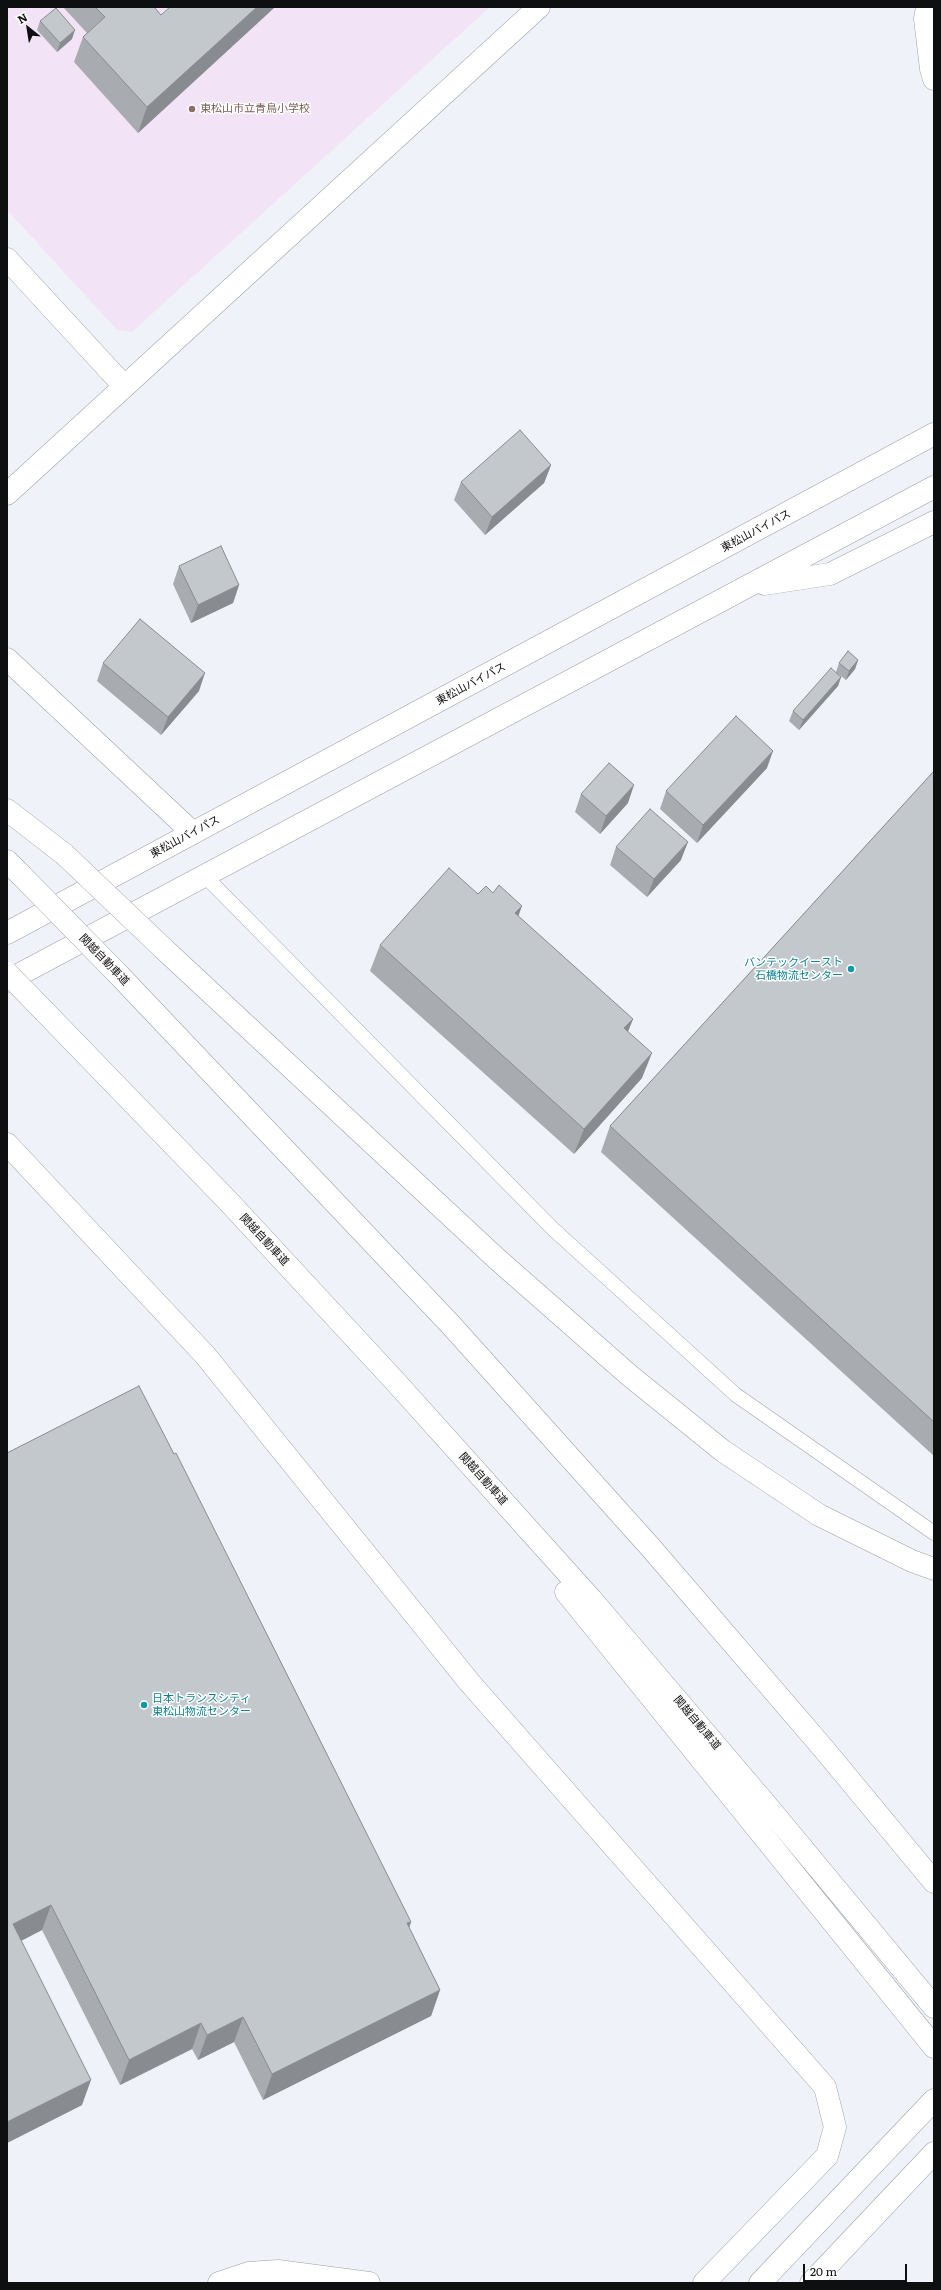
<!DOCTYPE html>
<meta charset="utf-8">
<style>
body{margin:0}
#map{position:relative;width:941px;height:2290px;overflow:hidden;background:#eff3f9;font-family:Literata,serif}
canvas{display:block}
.frame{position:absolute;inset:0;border:8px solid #0e0f11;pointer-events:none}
.north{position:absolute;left:8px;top:8px;width:40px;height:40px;-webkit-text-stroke:3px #fff;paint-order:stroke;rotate:330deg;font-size:11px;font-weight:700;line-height:16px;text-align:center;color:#0e0f11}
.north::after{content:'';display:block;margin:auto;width:14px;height:18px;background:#0e0f11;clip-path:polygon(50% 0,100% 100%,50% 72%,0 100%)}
.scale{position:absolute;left:803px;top:2264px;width:104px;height:18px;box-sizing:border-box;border:2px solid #0e0f11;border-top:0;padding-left:5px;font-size:12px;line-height:14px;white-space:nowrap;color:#0e0f11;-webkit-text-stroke:3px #fff;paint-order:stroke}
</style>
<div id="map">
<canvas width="941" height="2290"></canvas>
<div class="frame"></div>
<div class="north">N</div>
<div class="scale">20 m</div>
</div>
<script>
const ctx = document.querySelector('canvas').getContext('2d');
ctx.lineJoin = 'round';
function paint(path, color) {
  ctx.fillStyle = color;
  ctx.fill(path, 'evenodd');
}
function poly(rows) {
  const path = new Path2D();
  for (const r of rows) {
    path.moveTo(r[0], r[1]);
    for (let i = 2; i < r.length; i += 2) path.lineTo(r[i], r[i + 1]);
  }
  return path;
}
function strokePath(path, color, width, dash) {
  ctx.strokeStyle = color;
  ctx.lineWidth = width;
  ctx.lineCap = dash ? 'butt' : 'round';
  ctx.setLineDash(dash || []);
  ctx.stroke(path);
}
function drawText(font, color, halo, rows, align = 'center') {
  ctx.font = font + ' Literata,"Noto Sans JP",serif';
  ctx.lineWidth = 3;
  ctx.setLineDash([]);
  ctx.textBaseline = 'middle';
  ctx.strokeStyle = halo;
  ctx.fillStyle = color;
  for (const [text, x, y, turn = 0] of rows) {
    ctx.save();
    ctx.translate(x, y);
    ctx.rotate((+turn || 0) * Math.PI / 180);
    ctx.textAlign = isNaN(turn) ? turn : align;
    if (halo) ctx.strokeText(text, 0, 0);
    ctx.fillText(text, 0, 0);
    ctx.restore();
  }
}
const education = poly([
 [7,7,490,7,132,332,117,330,7,210]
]);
const lane = poly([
 [204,875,553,1229,736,1395,934,1533]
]);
const street = poly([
 [927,7,925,19,931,69,934,79],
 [7,494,539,7],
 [7,659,193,833],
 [7,1144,205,1355,470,1683,825,2087,835,2127,827,2156,704,2283],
 [219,2283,249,2273,278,2271,369,2283]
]);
const secondary = poly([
 [7,259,124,386]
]);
const highway = poly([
 [764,584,830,574,934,522],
 [7,810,64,854],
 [7,861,20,874],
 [7,933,934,434],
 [166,951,497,1259,629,1375,723,1451,819,1515,912,1561,934,1569],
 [118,974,451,1325,652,1549,823,1748,934,1882],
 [7,981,934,487],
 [45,1012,228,1201,393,1379,591,1599,768,1807,934,2007],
 [566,1592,934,2047],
 [760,2283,934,2100],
 [811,2283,934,2153]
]);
const highwayBridge = poly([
 [64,854,166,951],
 [20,874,118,974],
 [7,973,45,1012]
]);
const wall = poly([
 [63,7,154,7,161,15,275,7,138,133,74,62,83,37,87,33],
 [40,21,72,39,57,52,37,30],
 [551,465,544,483,485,535,454,500,461,482],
 [179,566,239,585,233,603,191,623,173,584],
 [858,660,855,669,846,680,837,673,841,677,838,686,799,730,789,721,793,711,836,672,839,663],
 [103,663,199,691,161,735,97,681],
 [767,768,697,843,660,809,666,791],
 [934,771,934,1456,601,1152,610,1126],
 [581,794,628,803,600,834,575,812],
 [616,847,681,860,647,897,610,865],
 [478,894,518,916,633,1019,628,1031,642,1078,574,1154,370,971,380,945],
 [7,1453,411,1922,409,1928,440,1990,431,2016,263,2100,234,2042,198,2060,192,2049,120,2085,42,1930,21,1941,82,2105,7,2143]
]);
const shadedWall = poly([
 [257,7,275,7,138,133,147,107],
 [75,30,72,39,57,52,60,43],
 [551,465,544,483,485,535,492,517],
 [239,585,233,603,191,623,198,605],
 [858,660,855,669,846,680,849,671],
 [205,673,199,691,161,735,168,717],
 [841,677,838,686,799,730,803,720],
 [773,751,767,768,697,843,703,825],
 [634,785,628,803,600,834,606,816],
 [688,842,681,860,647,897,654,879],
 [522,906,513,931,515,913],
 [633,1019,623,1044,624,1028],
 [652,1053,642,1078,574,1154,584,1129],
 [51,1905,42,1930,7,1948,13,1924],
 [411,1922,402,1947,407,1923],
 [440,1990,431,2016,263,2100,272,2074],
 [243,2017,234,2042,198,2060,207,2035],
 [201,2023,192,2049,120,2085,129,2060],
 [91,2080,82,2105,7,2143,7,2122]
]);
const building = poly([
 [95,7,154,7,161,15,170,7,257,7,147,107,83,37,105,17,95,7],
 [56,8,75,30,60,43,40,21,56,8],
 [520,430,551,465,492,517,461,482,520,430],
 [221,546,239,585,198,605,179,566,221,546],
 [140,619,205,673,168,717,103,663,140,619],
 [848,651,858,660,849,671,839,663,848,651],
 [831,668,841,677,803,720,793,711,831,668],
 [736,716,773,751,703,825,666,791,736,716],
 [609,763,634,785,606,816,581,794,609,763],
 [934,771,934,1422,610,1126,934,771],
 [650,809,688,842,654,879,616,847,650,809],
 [449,868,478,894,486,886,493,893,499,885,522,906,515,913,633,1019,624,1028,652,1053,584,1129,380,945,449,868],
 [139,1386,174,1454,176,1453,411,1922,407,1923,440,1990,272,2074,243,2017,207,2035,201,2023,129,2060,51,1905,13,1924,91,2080,7,2122,7,1453,139,1386]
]);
const markers = [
 [192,109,4,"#8d6e63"],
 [851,969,4,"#0f9aa8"],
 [144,1705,4,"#0f9aa8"]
];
const educationNames = [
 ["東松山市立青鳥小学校",200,109]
];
const streetNames = [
 ["東松山バイパス",756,531,-28],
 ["東松山バイパス",471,684,-28],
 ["東松山バイパス",185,837,-28],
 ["関越自動車道",104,960,46],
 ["関越自動車道",264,1240,47],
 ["関越自動車道",483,1479,48],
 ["関越自動車道",697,1723,50]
];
const cultureNames = [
 ["バンテックイースト",843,963],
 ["石橋物流センター",843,976],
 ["日本トランスシティ",152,1699,"left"],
 ["東松山物流センター",152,1712,"left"]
];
paint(education, '#f2e3f6');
strokePath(lane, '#9ca0a6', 15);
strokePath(street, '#9ca0a6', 23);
strokePath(secondary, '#9ca0a6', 23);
strokePath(highway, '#9ca0a6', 23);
strokePath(lane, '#fff', 14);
strokePath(street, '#fff', 22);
strokePath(secondary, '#fff', 22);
strokePath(highway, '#fff', 22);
strokePath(highwayBridge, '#9ca0a6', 23, []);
strokePath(highwayBridge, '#fff', 22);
paint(wall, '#a8acb0');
paint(shadedWall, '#888c90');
paint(building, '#c3c8cd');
strokePath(building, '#888c90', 1);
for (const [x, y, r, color] of markers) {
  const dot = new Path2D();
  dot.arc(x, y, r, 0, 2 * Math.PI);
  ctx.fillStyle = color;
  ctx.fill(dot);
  strokePath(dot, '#fff', 1.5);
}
drawText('11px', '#785e54', '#fff', educationNames, 'left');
drawText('11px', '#0e0f11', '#fff', streetNames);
drawText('11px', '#0d838f', '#fff', cultureNames, 'right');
</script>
